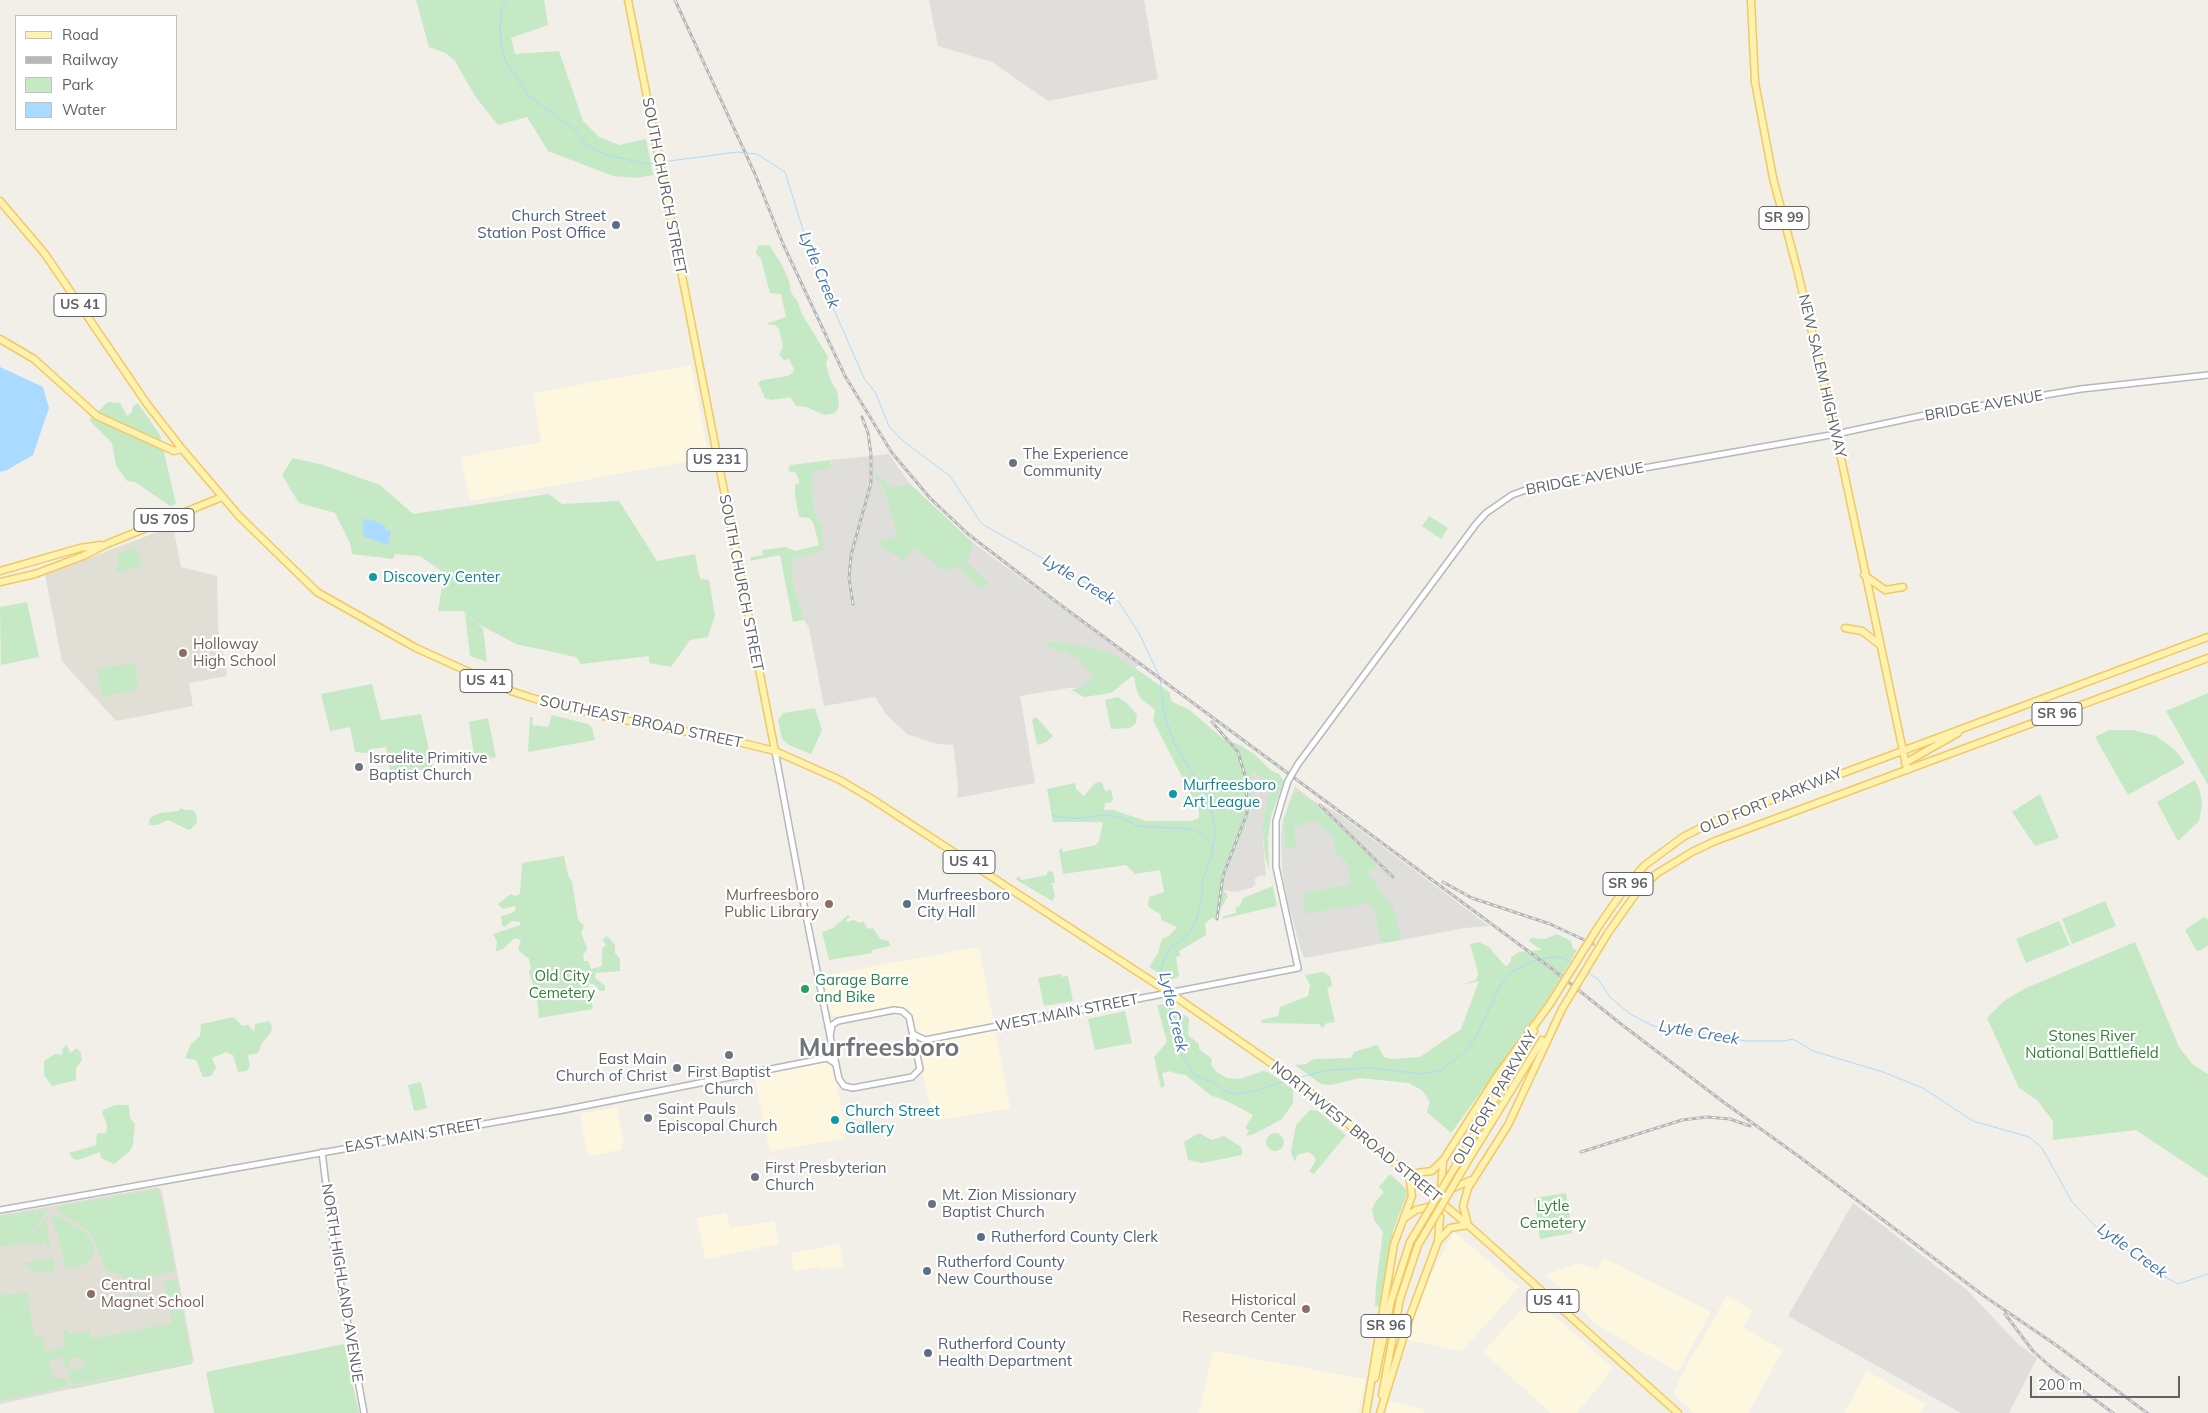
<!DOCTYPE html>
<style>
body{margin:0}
#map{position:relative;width:2208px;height:1413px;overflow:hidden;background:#f1efe8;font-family:Mulish,sans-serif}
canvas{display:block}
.legend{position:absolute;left:15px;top:15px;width:162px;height:115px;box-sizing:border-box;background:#fff;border:1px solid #bfc1c3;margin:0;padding:6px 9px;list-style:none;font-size:15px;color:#5f6368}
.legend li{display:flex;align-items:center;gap:10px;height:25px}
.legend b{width:25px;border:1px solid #bfc1c3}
.scale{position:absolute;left:2030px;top:1376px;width:150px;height:22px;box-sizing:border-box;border:2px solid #5f6368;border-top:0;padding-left:6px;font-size:15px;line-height:18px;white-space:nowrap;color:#5f6368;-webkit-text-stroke:4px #fff;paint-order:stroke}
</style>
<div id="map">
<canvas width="2208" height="1413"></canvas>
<ul class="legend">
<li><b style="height:6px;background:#fff2af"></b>Road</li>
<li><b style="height:6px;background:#b6b7b8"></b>Railway</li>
<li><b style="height:14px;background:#c5e8c5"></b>Park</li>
<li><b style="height:14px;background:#aadaff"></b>Water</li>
</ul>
<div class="scale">200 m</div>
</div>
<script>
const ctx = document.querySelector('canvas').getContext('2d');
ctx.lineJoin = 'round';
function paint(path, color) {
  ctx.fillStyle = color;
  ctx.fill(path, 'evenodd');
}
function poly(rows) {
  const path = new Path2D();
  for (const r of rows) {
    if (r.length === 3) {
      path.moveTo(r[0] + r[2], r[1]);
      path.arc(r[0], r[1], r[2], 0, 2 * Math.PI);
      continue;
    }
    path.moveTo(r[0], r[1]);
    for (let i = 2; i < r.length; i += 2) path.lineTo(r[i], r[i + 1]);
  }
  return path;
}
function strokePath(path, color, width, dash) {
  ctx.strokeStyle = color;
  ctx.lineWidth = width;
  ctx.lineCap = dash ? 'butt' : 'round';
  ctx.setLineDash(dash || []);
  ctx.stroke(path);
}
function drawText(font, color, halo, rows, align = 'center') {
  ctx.font = font + ' Mulish,sans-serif';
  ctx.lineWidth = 4.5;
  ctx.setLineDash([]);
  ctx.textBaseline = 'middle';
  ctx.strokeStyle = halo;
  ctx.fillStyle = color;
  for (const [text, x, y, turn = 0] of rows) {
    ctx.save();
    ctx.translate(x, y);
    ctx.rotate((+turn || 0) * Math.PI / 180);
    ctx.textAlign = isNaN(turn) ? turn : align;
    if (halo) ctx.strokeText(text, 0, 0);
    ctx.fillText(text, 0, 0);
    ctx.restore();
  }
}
const commercial = poly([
 [691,365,707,448,689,461,470,501,461,457,541,442,533,393],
 [979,947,1010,1108,933,1121,909,1007,838,1019,827,1009,821,976],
 [820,1062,828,1062,833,1066,846,1130,844,1138,770,1152,755,1079,757,1076],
 [617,1107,624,1144,621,1145,622,1149,588,1157,580,1114],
 [726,1213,730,1228,774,1221,779,1244,705,1259,697,1218],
 [1454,1232,1519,1287,1462,1351,1407,1340,1426,1284],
 [839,1244,844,1266,819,1270,818,1267,794,1271,791,1253],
 [1604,1258,1711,1312,1678,1372,1597,1325,1546,1275,1579,1263,1597,1270],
 [1727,1296,1752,1310,1743,1328,1783,1350,1748,1413,1694,1413,1675,1396,1675,1392,1681,1376],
 [1533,1297,1613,1368,1577,1413,1551,1413,1483,1352],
 [1213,1351,1365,1379,1358,1413,1199,1413],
 [1867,1371,1925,1404,1920,1413,1844,1413],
 [1389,1401,1423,1409,1424,1413,1386,1413]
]);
const industrial = poly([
 [929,0,1144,0,1158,79,1048,101,992,62,938,46],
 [889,454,910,484,972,542,1141,666,1137,666,1118,688,1069,688,1020,696,1035,783,957,798,958,784,953,745,937,744,907,734,886,714,875,697,824,706,809,628,804,620,793,582,792,559,823,551,818,518,814,511,812,472,832,464,831,460],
 [1252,771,1265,779,1270,787,1262,828,1266,876,1258,876,1254,880,1256,884,1251,888,1235,892,1223,890,1226,873,1248,820,1252,800],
 [1295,786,1312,800,1336,812,1489,926,1465,928,1305,958,1302,954,1288,903,1282,871,1281,837,1283,820],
 [1853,1203,1966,1289,2018,1344,2037,1358,2009,1413,1961,1413,1788,1316]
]);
const education = poly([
 [173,526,181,567,217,576,218,627,227,676,189,683,193,706,116,721,62,661,45,575],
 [158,1187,162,1191,194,1362,0,1404,0,1215]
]);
const green = poly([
 [416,0,544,0,548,25,511,38,515,54,559,51,583,121,599,137,619,145,646,139,653,175,637,178,613,176,548,151,527,117,498,125,475,96,455,61,446,53,429,47],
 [769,245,782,265,789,281,791,293,797,300,802,314,828,357,826,364,830,379,837,391,839,406,835,413,825,415,806,407,796,406,790,397,772,400,765,398,758,383,762,380,788,376,793,373,794,369,789,359,784,360,779,355,783,347,779,329,775,325,766,324,786,317,781,294,770,293,761,259,756,253,758,246],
 [108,402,120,403,127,416,132,412,133,406,138,403,160,435,176,504,170,506,135,482,127,481,116,465,112,443,89,420],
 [293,458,323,465,380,485,413,514,549,494,562,504,619,501,657,561,695,554,700,579,709,580,715,615,708,637,690,640,671,667,649,663,649,656,581,664,576,657,516,644,473,621,463,611,438,611,444,575,440,570,420,556,395,554,393,559,352,554,350,543,335,513,299,503,282,475],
 [831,460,831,468,812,472,814,511,822,527,823,551,792,559,793,582,804,620,793,622,780,555,750,561,751,557,763,555,762,550,786,547,795,551,819,545,813,522,809,518,799,517,795,495,795,485,799,483,799,479,795,472,790,472,788,468,791,465],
 [876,474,893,488,910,484,972,542,973,547,968,559,957,567,944,571,916,548,907,555,904,561,879,544,880,541,898,536,884,488,875,477],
 [1429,516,1448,528,1441,539,1422,526],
 [136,547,142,566,115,573,119,564,117,554],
 [966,562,988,582,982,589,958,568],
 [27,602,39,657,1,665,0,607],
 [465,614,483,628,487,662,470,656],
 [1050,641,1097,649,1112,654,1135,668,1169,692,1172,702,1190,710,1222,738,1240,745,1254,754,1272,771,1279,774,1284,781,1271,816,1268,839,1269,871,1265,855,1262,828,1270,786,1265,779,1252,771,1252,800,1248,820,1226,873,1223,890,1228,896,1215,919,1212,918,1205,924,1206,935,1179,951,1180,956,1176,957,1179,976,1173,979,1167,979,1149,967,1158,953,1162,939,1170,935,1177,927,1161,920,1161,915,1148,906,1149,897,1164,892,1160,870,1135,874,1126,865,1063,874,1059,850,1062,848,1063,852,1096,845,1099,841,1103,822,1053,822,1047,789,1075,783,1076,789,1084,796,1095,783,1102,782,1105,791,1111,790,1113,799,1112,802,1105,803,1104,810,1113,810,1146,821,1192,821,1199,818,1199,810,1153,720,1155,710,1140,698,1135,685,1135,678,1132,676,1111,693,1084,697,1071,690,1081,687,1093,677,1080,660,1065,651,1063,654,1046,645],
 [134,662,139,689,102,697,97,670],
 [372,684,381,720,421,714,433,768,391,775,386,747,371,749,370,752,364,753,355,752,350,727,330,731,321,694],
 [2208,693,2208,785,2166,711],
 [1118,697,1128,704,1137,715,1136,723,1130,728,1111,729,1105,700],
 [815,708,822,730,811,754,789,745,782,739,778,720,783,713],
 [552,715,588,724,592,728,595,740,528,752,530,717,533,717,532,725,548,727],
 [1036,717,1053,736,1046,742,1037,745,1032,720],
 [488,718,496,757,475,761,469,722],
 [2109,730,2133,730,2156,736,2175,750,2185,763,2128,795,2095,737],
 [2195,780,2200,792,2202,805,2199,821,2178,841,2157,802],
 [1300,792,1323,810,1370,856,1377,866,1373,870,1367,872,1394,909,1401,940,1381,943,1375,912,1368,903,1306,914,1302,894,1351,884,1347,862,1336,853,1333,836,1314,821,1293,827,1297,847,1285,849,1284,820,1293,793],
 [2040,794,2059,838,2035,846,2012,812],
 [181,808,186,810,193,810,196,814,197,822,192,828,189,830,168,820,157,825,149,825,150,818,159,813,178,811],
 [564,856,568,875,572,882,578,920,584,926,581,933,587,948,586,952,583,954,584,961,588,961,591,969,602,966,602,949,606,945,602,940,607,936,615,945,615,953,620,959,620,971,596,973,595,978,605,986,605,991,600,991,595,985,588,983,593,1009,539,1018,537,997,529,972,531,968,529,959,518,950,521,940,515,938,503,949,496,951,497,942,493,934,520,925,520,922,512,921,505,927,502,926,501,916,509,914,515,911,516,908,514,906,503,909,498,904,511,894,515,896,520,894,522,863],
 [1047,871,1053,872,1055,883,1052,883,1055,897,1052,901,1015,879,1020,876,1021,880,1047,875],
 [1273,886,1277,906,1222,919,1224,916,1236,913,1236,907,1240,906,1243,898],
 [2105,901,2116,926,2072,944,2062,919],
 [848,915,850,917,846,920,847,922,854,920,859,923,863,921,868,929,873,928,880,939,889,941,890,946,872,950,872,953,829,960,822,932,833,928],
 [2204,917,2208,920,2208,946,2199,951,2196,950,2185,930],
 [2059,921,2070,945,2026,963,2016,939],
 [1557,934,1571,941,1573,949,1577,950,1548,999,1451,1133,1427,1112,1430,1102,1423,1091,1409,1083,1360,1078,1331,1085,1321,1084,1295,1065,1306,1064,1314,1059,1351,1058,1354,1052,1377,1045,1384,1057,1392,1059,1420,1057,1461,1029,1479,981,1465,984,1477,979,1478,973,1470,944,1479,942,1489,947,1506,967,1511,961,1511,957,1519,952,1542,950,1530,942,1529,940,1531,938,1545,939],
 [2135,942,2179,1047,2192,1064,2208,1074,2208,1178,2136,1130,2053,1140,2053,1121,2037,1100,2019,1088,1987,1018,2005,1000,2026,988],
 [1323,972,1330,976,1332,986,1327,988,1335,1022,1327,1023,1322,1028,1319,1024,1261,1023,1262,1020,1278,1016,1280,1007,1308,996,1310,985,1305,975],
 [1061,974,1062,977,1068,976,1073,1001,1044,1006,1038,978],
 [1167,1004,1189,1018,1188,1035,1199,1044,1199,1049,1212,1059,1211,1065,1217,1072,1227,1078,1240,1079,1263,1071,1268,1072,1293,1089,1293,1103,1282,1119,1254,1134,1246,1136,1249,1130,1245,1128,1253,1115,1227,1101,1210,1095,1186,1075,1173,1073,1172,1071,1162,1073,1165,1086,1161,1088,1154,1057,1167,1042,1157,1005],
 [1125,1011,1132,1043,1095,1050,1088,1019],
 [234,1017,242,1026,248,1025,254,1032,255,1024,269,1021,272,1026,271,1032,262,1043,258,1053,248,1055,250,1067,246,1071,238,1072,233,1055,226,1052,212,1058,216,1068,211,1076,203,1077,196,1060,185,1058,191,1044,200,1036,201,1024],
 [67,1045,70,1053,77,1048,81,1053,82,1060,76,1068,76,1080,52,1086,44,1075,44,1061,55,1054,62,1055,63,1047],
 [421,1082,427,1108,414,1111,408,1085],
 [116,1105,129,1105,130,1118,135,1124,133,1144,130,1151,114,1164,101,1158,100,1152,78,1160,73,1159,69,1153,97,1145,96,1138,98,1133,106,1133,107,1125,102,1112,105,1109],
 [1310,1110,1318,1111,1346,1135,1314,1174,1309,1172,1316,1160,1314,1156,1308,1152,1297,1155,1295,1162,1291,1152,1296,1125],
 [1275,1142,9],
 [1199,1133,1212,1140,1224,1136,1240,1146,1242,1149,1242,1155,1202,1163,1188,1160,1184,1142],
 [1390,1174,1406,1189,1407,1194,1393,1231,1379,1307,1375,1306,1376,1286,1383,1232,1374,1220,1372,1210,1374,1204,1384,1192,1379,1187],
 [159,1189,175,1271,142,1278,127,1278,106,1270,93,1237,84,1228,62,1214,57,1208,59,1206],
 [1566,1193,1572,1233,1540,1239,1534,1198],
 [47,1209,27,1242,0,1247,0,1216],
 [52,1215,56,1215,83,1231,91,1240,94,1246,94,1254,85,1265,65,1269,58,1232,55,1232],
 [46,1217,50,1248,47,1248,46,1242,24,1246],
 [52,1258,54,1263,53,1271,39,1273,23,1263],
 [177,1279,192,1360,72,1385,68,1371,82,1368,84,1365,83,1359,79,1357,69,1359,71,1367,65,1368,62,1357,49,1360,53,1379,66,1377,69,1386,0,1401,0,1295,27,1292,34,1334,36,1337,43,1336,45,1351,49,1351,65,1347,63,1329,68,1330,69,1334,88,1332,89,1329,92,1339,106,1336,106,1332,108,1336,131,1331,131,1327,134,1331,151,1327,153,1323,155,1327,172,1323,165,1283,143,1287,142,1291,140,1288],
 [133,1287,135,1291,132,1293,133,1299,138,1299,139,1306,129,1308,127,1304,120,1306,118,1310,113,1310,113,1301,117,1304,131,1293,130,1289],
 [344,1344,359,1413,214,1413,206,1372],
 [192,1361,192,1364,72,1389,72,1387]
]);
const water = poly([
 [0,367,43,387,49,408,33,455,7,470,0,472],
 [363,519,375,521,386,527,385,530,391,531,388,545,363,536]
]);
const stream = poly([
 [507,0,502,8,500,27,501,45,506,62,529,96,576,131,587,145,607,155,646,164,658,163],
 [662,162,737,152,757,154,785,172,813,262,864,378,875,392,889,426,902,440,950,476,982,524,1118,601,1139,633,1160,678,1164,714,1174,743,1207,797,1213,816,1215,831,1212,855,1202,882,1202,898,1198,914,1193,927,1184,938,1172,946,1164,959,1161,969,1164,987],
 [1052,815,1071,819,1105,815,1122,818,1137,826,1191,829,1201,834,1212,846],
 [1588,973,1598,979,1610,997,1630,1014,1651,1025,1677,1032,1719,1036,1745,1041,1784,1041,1793,1039,1813,1051,1883,1072,1923,1088,1973,1121,2029,1137,2042,1148,2072,1202,2104,1235,2136,1256,2149,1268,2178,1284,2208,1274],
 [1167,996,1179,1051,1195,1075,1216,1084,1225,1091,1237,1094,1255,1091,1291,1079],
 [1297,1078,1329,1070,1370,1068,1422,1074,1441,1070,1466,1051,1475,1038,1500,986,1510,973,1530,962,1552,957,1564,958,1572,963]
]);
const minor = poly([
 [775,751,801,890,830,1036,839,1079,844,1086,853,1088,912,1077,920,1069,909,1017,902,1011,894,1010,838,1021,832,1025,830,1036],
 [1298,764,1476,524,1486,513,1512,495,1531,488,1836,434,1925,415,2081,389,2208,375],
 [913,1034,925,1040,1298,968,1276,867,1276,821,1282,800],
 [322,1152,333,1242,364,1413],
 [0,1210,563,1110,827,1058,836,1064]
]);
const major = poly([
 [628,0,775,751],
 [1751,0,1755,82,1773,178,1797,269,1836,434,1907,770],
 [0,201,45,254,147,404,182,449,239,516,317,592,416,648,511,691,532,698,598,715,726,739,775,751,840,780,872,799,1170,993,1297,1081,1468,1225,1678,1413],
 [0,339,34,359,97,416,174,451,182,449],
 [0,571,80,548,101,545],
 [1864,575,1885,590,1903,587],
 [0,582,35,574,83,556,107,544,222,497],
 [1845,628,1862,631,1879,644],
 [1905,763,1958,733],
 [1600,924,1626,887,1645,865,1683,837,1712,822,2208,637],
 [1608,933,1637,892,1656,874,1692,852,1715,841,2208,658],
 [1464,1152,1534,1031],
 [1469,1159,1542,1040],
 [1443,1163,1441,1188,1445,1204],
 [1409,1174,1432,1171,1444,1159,1497,1076,1550,1004],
 [1436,1191,1449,1190,1471,1180],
 [1406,1217,1416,1210,1436,1205],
 [1438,1241,1450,1228,1468,1225,1463,1206,1468,1188,1508,1125,1562,1009],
 [1375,1378,1391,1301,1410,1242],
 [1382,1395,1400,1299,1418,1245],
 [1366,1413,1394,1244,1412,1196,1409,1174],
 [1380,1413,1409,1319,1438,1241,1440,1217,1433,1197]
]);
const rail = poly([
 [675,0,755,174,783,244,845,376,892,453,930,498,968,534,1054,600,1551,968,1621,1024,1722,1101,1801,1158,1984,1296,2056,1345,2147,1413],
 [853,604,849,578,851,555,871,483,871,454,868,433,862,417],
 [1212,722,1238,752,1246,779,1247,813,1223,876,1217,919],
 [1320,805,1393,877],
 [1443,882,1472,898,1550,924,1593,944],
 [1581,1152,1682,1120,1707,1117,1730,1119,1750,1126],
 [2005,1314,2033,1351,2051,1367,2113,1413]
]);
const minorBridge = poly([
 [1282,800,1288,781,1298,764]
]);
const majorBridge = poly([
 [1550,1004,1600,924],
 [1562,1009,1608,933],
 [1410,1242,1464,1152],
 [1418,1245,1469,1159]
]);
const markers = [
 [616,225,5,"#5c6f8a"],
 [1013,463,5,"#6b7280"],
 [373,577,5,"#0f9aa8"],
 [183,653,5,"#8d6e63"],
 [359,767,5,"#6b7280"],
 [1173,794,5,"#0f9aa8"],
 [829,904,5,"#8d6e63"],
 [907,904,5,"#5c6f8a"],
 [805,989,5,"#2e9e5b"],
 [729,1055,5,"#6b7280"],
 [677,1068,5,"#6b7280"],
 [648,1118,5,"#6b7280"],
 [835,1120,5,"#0f9aa8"],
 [755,1177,5,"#6b7280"],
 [932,1204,5,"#6b7280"],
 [981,1237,5,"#5c6f8a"],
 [927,1271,5,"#5c6f8a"],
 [91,1294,5,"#8d6e63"],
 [1306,1309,5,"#8d6e63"],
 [928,1353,5,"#5c6f8a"]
];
const shields = [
 [1784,218,50],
 [80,305,52],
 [717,460,60],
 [164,520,60],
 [486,681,52],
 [2057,714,50],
 [969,862,52],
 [1628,884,50],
 [1553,1301,52],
 [1386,1326,50]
];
const shieldNames = [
 ["SR 99",1784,218],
 ["US 41",80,305],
 ["US 231",717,460],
 ["US 70S",164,520],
 ["US 41",486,681],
 ["SR 96",2057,714],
 ["US 41",969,862],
 ["SR 96",1628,884],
 ["US 41",1553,1301],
 ["SR 96",1386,1326]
];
const streetNames = [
 ["SOUTH CHURCH STREET",664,186,79],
 ["NEW SALEM HIGHWAY",1822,376,77],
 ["BRIDGE AVENUE",1984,406,-10],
 ["BRIDGE AVENUE",1585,479,-11],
 ["SOUTH CHURCH STREET",741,583,79],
 ["SOUTHEAST BROAD STREET",641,722,12],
 ["OLD FORT PARKWAY",1771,801,-22],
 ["WEST MAIN STREET",1067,1013,-11],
 ["OLD FORT PARKWAY",1495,1098,-60],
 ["NORTHWEST BROAD STREET",1356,1132,39],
 ["EAST MAIN STREET",414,1136,-10],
 ["NORTH HIGHLAND AVENUE",342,1283,81]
];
const serviceNames = [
 ["Church Street",606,216,"right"],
 ["Station Post Office",606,233,"right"],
 ["Murfreesboro",917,895],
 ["City Hall",917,912],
 ["Rutherford County Clerk",991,1237],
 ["Rutherford County",937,1262],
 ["New Courthouse",937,1279],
 ["Rutherford County",938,1344],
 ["Health Department",938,1361]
];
const worshipNames = [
 ["The Experience",1023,454],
 ["Community",1023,471],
 ["Israelite Primitive",369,758],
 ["Baptist Church",369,775],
 ["East Main",667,1059,"right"],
 ["Church of Christ",667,1076,"right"],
 ["First Baptist",729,1072,"center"],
 ["Church",729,1089,"center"],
 ["Saint Pauls",658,1109],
 ["Episcopal Church",658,1126],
 ["First Presbyterian",765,1168],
 ["Church",765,1185],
 ["Mt. Zion Missionary",942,1195],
 ["Baptist Church",942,1212]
];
const cultureNames = [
 ["Discovery Center",383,577],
 ["Murfreesboro",1183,785],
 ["Art League",1183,802],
 ["Church Street",845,1111],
 ["Gallery",845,1128]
];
const educationNames = [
 ["Holloway",193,644],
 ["High School",193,661],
 ["Murfreesboro",819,895,"right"],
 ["Public Library",819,912,"right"],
 ["Central",101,1285],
 ["Magnet School",101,1302],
 ["Historical",1296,1300,"right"],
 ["Research Center",1296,1317,"right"]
];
const parkNames = [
 ["Old City",562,976],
 ["Cemetery",562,993],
 ["Stones River",2092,1036],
 ["National Battlefield",2092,1053],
 ["Lytle",1553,1206],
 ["Cemetery",1553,1223]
];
const leisureNames = [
 ["Garage Barre",815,980],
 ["and Bike",815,997]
];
const waterNames = [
 ["Lytle Creek",819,270,68],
 ["Lytle Creek",1079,580,31],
 ["Lytle Creek",1173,1012,77],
 ["Lytle Creek",1699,1033,10],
 ["Lytle Creek",2132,1251,36]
];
const townNames = [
 ["Murfreesboro",879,1048]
];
paint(commercial, '#fef7e0');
paint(industrial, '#e0deda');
paint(education, '#e1ded6');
paint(green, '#c5e8c5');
paint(water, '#aadaff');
strokePath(stream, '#aadaff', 1);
strokePath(minor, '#b5b8bc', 8);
strokePath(major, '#f2c960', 9);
strokePath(minor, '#fff', 5);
strokePath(major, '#fff2af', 6);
strokePath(rail, '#b6b7b8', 3);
strokePath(rail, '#fff', 1, [4]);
strokePath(minorBridge, '#b5b8bc', 8, []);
strokePath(majorBridge, '#f2c960', 9, []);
strokePath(minorBridge, '#fff', 5);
strokePath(majorBridge, '#fff2af', 6);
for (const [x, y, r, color] of markers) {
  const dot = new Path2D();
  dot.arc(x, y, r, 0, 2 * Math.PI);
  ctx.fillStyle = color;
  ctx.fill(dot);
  strokePath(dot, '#fff', 2);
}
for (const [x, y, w] of shields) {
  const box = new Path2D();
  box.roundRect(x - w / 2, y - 11.5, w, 23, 4);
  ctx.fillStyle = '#fff';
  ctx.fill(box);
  strokePath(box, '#5f6368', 1);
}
drawText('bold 14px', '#5f6368', null, shieldNames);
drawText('15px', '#5f6368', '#fff', streetNames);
drawText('15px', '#4e5e75', '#fff', serviceNames, 'left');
drawText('15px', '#5b616d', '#fff', worshipNames, 'left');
drawText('15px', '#0d838f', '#fff', cultureNames, 'left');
drawText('15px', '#785e54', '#fff', educationNames, 'left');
drawText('15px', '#348238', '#fff', parkNames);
drawText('15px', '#27864d', '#fff', leisureNames, 'left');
drawText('italic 16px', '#4174aa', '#fff', waterNames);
drawText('bold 25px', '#70757a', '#fff', townNames);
</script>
